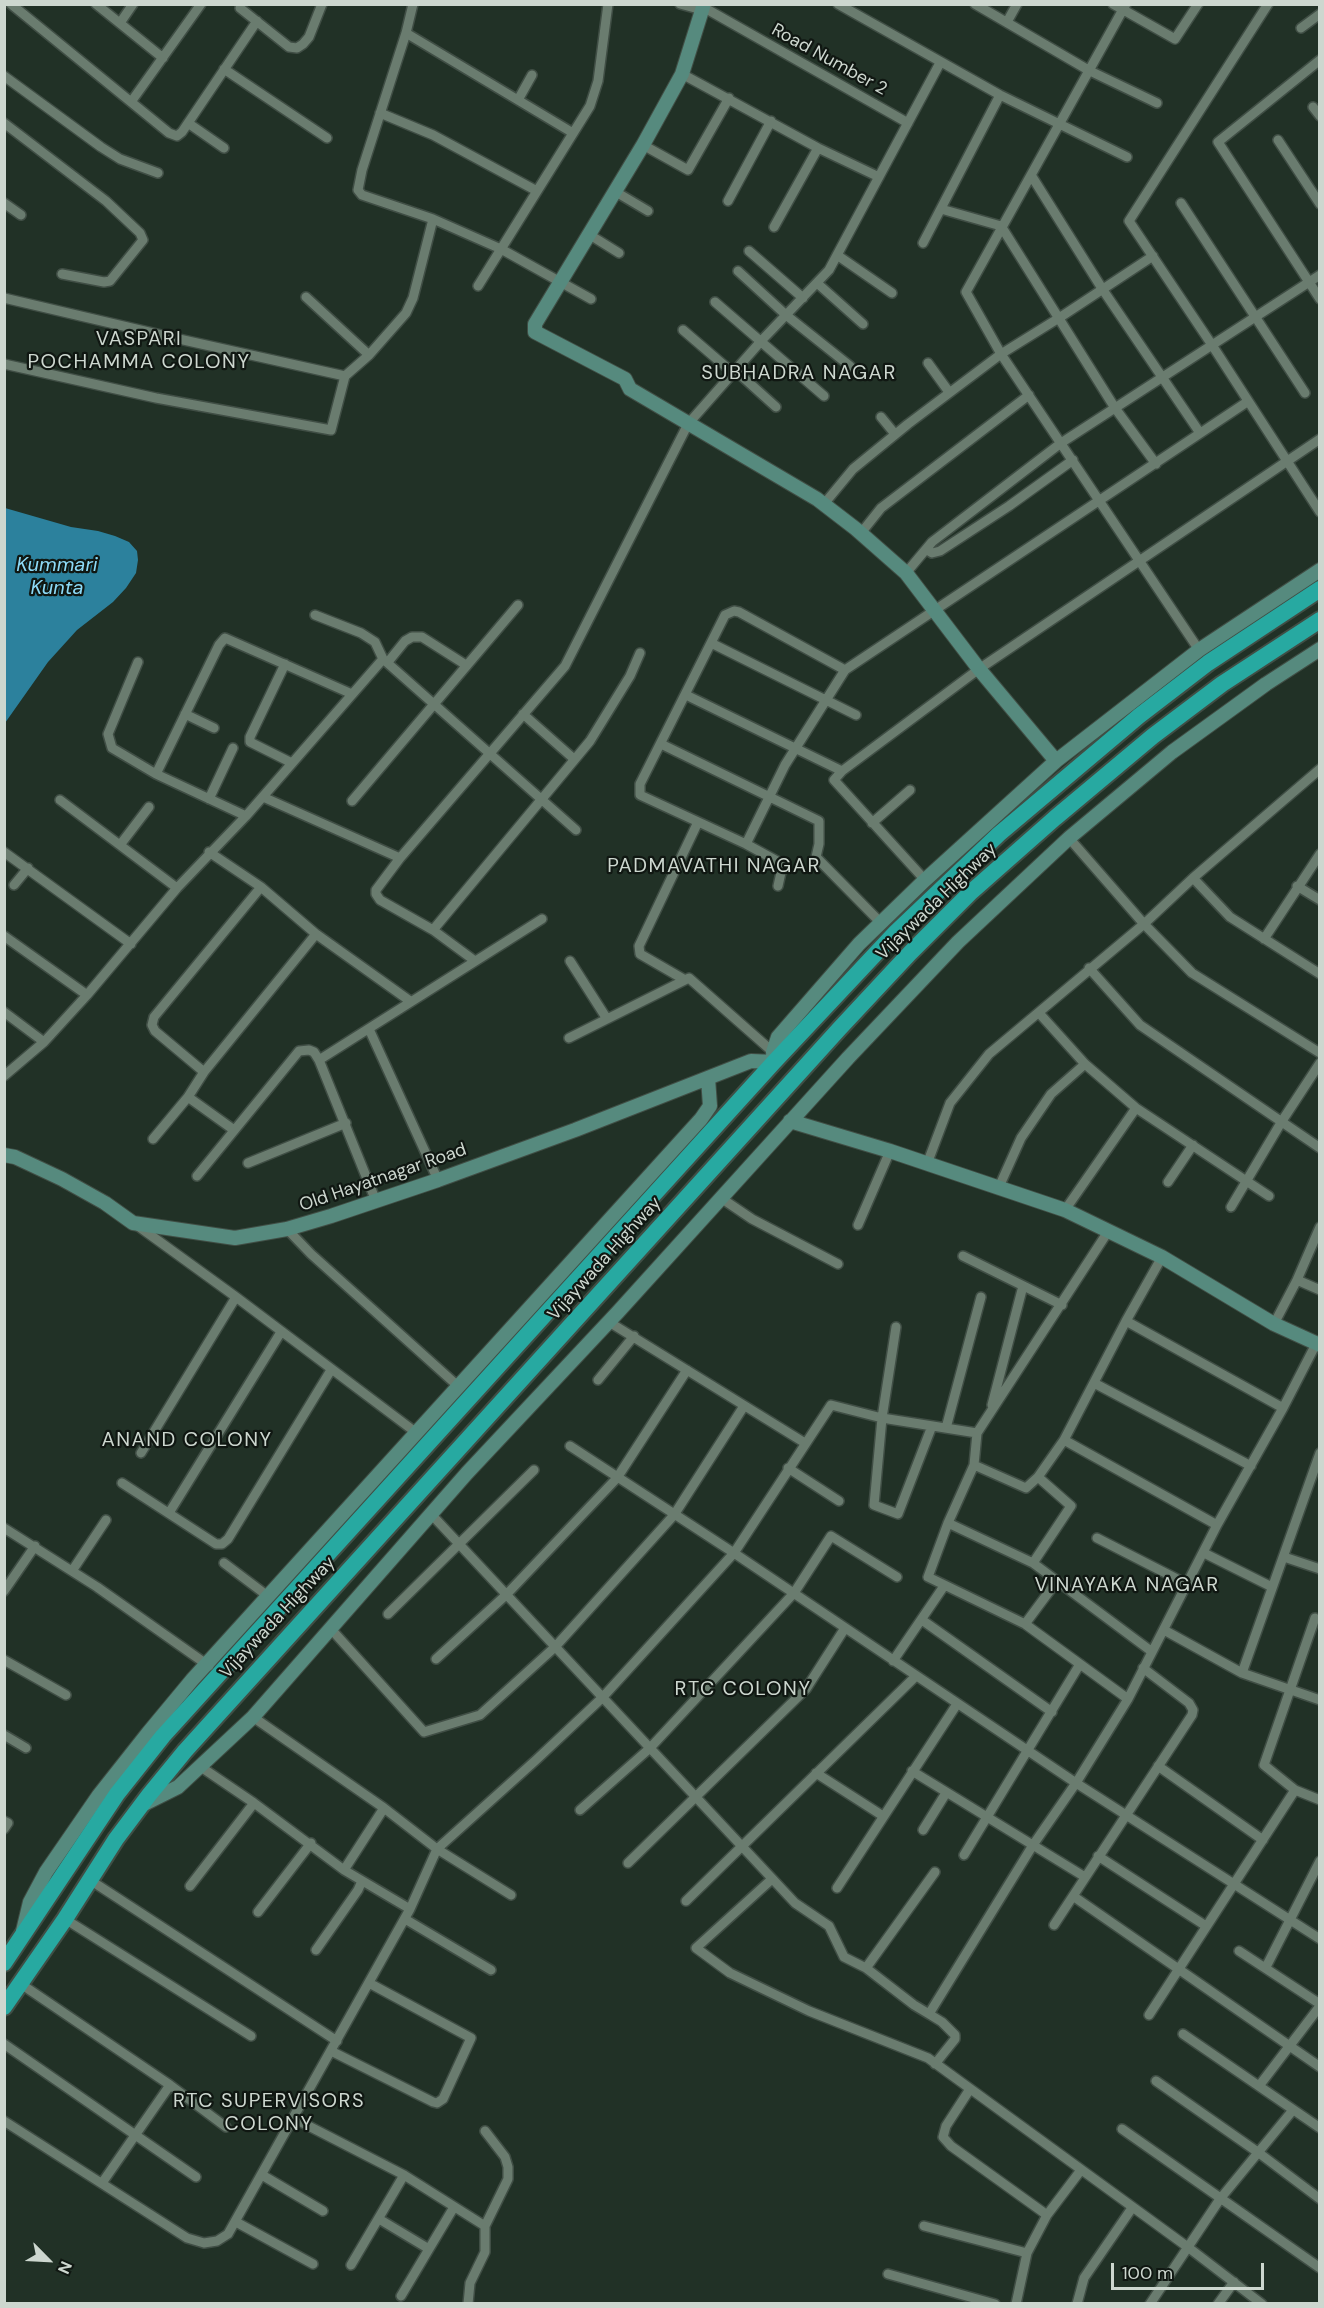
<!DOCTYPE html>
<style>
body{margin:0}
#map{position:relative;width:1324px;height:2308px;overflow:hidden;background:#213126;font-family:"DM Sans",sans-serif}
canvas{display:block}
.frame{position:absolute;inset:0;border:6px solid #cdd7cf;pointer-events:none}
.north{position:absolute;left:18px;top:2230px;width:60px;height:60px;-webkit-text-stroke:4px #101712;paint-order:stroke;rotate:114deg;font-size:16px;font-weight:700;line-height:24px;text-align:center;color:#cdd7cf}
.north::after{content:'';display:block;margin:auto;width:21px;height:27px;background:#cdd7cf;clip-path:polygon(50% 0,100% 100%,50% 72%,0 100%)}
.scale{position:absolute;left:1111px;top:2263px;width:153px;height:27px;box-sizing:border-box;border:3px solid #cdd7cf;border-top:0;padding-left:8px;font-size:18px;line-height:21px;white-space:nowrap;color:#cdd7cf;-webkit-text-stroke:4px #101712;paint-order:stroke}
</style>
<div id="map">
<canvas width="1324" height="2308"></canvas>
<div class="frame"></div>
<div class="north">N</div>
<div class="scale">100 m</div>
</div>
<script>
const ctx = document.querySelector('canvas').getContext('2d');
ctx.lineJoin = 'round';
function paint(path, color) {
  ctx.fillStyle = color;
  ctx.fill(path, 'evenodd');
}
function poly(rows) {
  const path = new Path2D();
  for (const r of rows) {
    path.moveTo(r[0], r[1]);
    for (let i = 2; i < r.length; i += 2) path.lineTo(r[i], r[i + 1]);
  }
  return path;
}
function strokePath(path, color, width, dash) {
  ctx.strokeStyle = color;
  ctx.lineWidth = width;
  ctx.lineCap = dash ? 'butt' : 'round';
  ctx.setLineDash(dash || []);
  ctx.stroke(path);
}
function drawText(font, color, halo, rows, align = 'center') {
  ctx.font = font + ' "DM Sans",sans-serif';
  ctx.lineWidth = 4.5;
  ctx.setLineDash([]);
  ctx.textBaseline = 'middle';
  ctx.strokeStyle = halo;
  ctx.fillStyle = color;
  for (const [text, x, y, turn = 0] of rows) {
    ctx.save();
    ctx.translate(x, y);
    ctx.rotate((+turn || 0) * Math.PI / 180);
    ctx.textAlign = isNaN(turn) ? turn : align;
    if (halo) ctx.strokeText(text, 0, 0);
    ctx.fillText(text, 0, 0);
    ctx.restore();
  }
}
const water = poly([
 [5,508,71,527,98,531,115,536,129,542,137,551,138,560,136,573,126,588,113,602,77,630,48,662,5,723]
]);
const street = poly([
 [11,4,169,133,177,136,182,132,257,21],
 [96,4,163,58],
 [413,4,406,33,362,170,358,190,362,195,433,219,501,249,591,299],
 [680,4,702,10],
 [704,4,703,7,908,123],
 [838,4,1000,95,1127,157],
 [975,4,1090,71,1157,103],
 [1113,4,1175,39,1198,4],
 [1126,4,966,292,1001,354,1199,650],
 [1268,4,1129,221,1212,345,1320,512],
 [240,8,289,47,297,48,303,44,309,37,322,4],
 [1007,22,1017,4],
 [120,23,133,4],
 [1301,28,1320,14],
 [406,33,573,133],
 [1320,60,1218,142,1320,299],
 [224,69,327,138],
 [682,74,818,148,879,177],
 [4,76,101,147,120,159,158,173],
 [518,100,532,75],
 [131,102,201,4],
 [1313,107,1320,116],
 [380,113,433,135,537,191],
 [4,123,106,201,140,233,143,240,110,281,104,282,62,274],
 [188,123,224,148],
 [1278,140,1320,204],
 [643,145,688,170,729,98],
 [1031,175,1103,290,1200,433],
 [616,192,648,211],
 [728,201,771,121],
 [4,203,21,215],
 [1181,203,1305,393],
 [941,209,1001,226,1115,408,1156,464],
 [774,227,818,148],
 [590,235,619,253],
 [923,243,1000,95],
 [749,251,803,298],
 [837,255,892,293],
 [738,271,786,315,850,366],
 [817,283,863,324],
 [478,286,590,106,598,81,608,4],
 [306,297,369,355],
 [4,298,170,337,345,376,369,355,406,313,413,298,433,219],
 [715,302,824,396],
 [683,330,733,373],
 [928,363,949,392],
 [4,364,156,398,331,430,345,376],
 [735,370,776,407],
 [881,417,895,434],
 [824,504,853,469,908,424,1001,354,1059,318,1153,256],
 [861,533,881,508,1029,395],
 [927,550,932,553,940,551,1009,506,1073,460],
 [906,573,932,542,1061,443,1320,275],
 [315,615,361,633,375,642,383,659],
 [711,643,856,715],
 [138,662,108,734,112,748,156,774,246,816],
 [388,662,405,641,412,637,422,637,466,665],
 [285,664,250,737,250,742,292,763],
 [686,695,842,771],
 [185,714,214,728],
 [523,714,574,759],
 [661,744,819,821,819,844,816,857,881,923],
 [156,774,219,645,225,638,352,694],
 [263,797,400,858],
 [209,799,233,748],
 [60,800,177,888],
 [352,801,518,605],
 [872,823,910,790],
 [1069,838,1144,924,1192,973,1320,1053],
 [746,844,640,795,640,784,725,615,734,611,739,612,845,670],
 [120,845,149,807],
 [4,852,131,944],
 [209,852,261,887,316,934,410,1001],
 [1193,878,1230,917,1320,974],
 [925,880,834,780,842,771,979,669,1320,439],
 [14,885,28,868],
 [778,886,782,868,777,861,746,844,785,765,845,670,1247,402],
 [1297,886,1320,900],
 [433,930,590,741,630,676,640,653],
 [4,936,87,995],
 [1264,939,1320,854],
 [475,961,433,930,380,900,376,894,376,890,400,858,565,666,688,424,762,340,829,270,940,63],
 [570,961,607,1019],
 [1089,968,1140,1025,1320,1148],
 [685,980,640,954,639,946,698,822],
 [4,1012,44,1042],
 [1039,1013,1085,1064,1136,1108,1269,1196],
 [369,1029,438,1180],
 [569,1038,689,978,773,1052],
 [319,1060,542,919],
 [204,1072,155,1031,152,1025,154,1017,261,887],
 [4,1076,44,1042,87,995,177,888,246,816,383,659,576,830],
 [234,1130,188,1097,204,1072,316,934],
 [153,1139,188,1097],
 [248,1163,346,1123],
 [927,1164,950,1103,989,1054,1144,924,1193,878,1320,769],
 [197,1176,299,1051,309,1050,314,1052,319,1060,376,1201],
 [1168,1182,1193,1145],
 [999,1187,1021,1138,1051,1094,1085,1064],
 [721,1198,752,1219,838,1264],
 [1231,1207,1282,1121,1320,1063],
 [1065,1210,1136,1108],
 [858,1225,890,1151],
 [138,1226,236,1297,418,1434],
 [287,1229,311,1254,459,1387],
 [1109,1230,977,1433,974,1465,948,1523,928,1577,1025,1624,1128,1699],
 [963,1256,1062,1305],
 [1297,1280,1320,1290],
 [1126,1321,1283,1408],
 [609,1322,805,1443],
 [1274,1324,1297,1280,1320,1227],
 [896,1327,882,1418,874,1505,898,1514,932,1426],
 [598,1380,634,1336],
 [1094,1383,1251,1466],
 [992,1405,1023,1286],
 [946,1428,981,1297],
 [1064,1440,1217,1525],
 [570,1446,734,1553,1076,1783,1320,1939],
 [141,1453,236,1297],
 [974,1465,1026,1488,1038,1477,1064,1440,1126,1321,1162,1257],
 [788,1468,839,1501],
 [122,1483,216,1544,222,1544,228,1539,331,1370],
 [169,1513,281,1332],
 [431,1514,795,1903,829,1926,844,1957,866,1968,935,1872],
 [948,1523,1033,1563,1151,1651],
 [4,1528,97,1587,209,1666],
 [1097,1538,1187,1584],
 [1204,1553,1272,1587],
 [1284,1557,1320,1569],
 [224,1563,269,1597],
 [1033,1563,1071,1506,1038,1477],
 [72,1571,106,1520],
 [4,1591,35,1546],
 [388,1614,534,1470],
 [1315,1618,1264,1765,1295,1790,1320,1800],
 [922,1620,1052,1712],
 [1025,1624,1057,1581],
 [331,1629,424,1732,480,1715,555,1647,674,1515,744,1406],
 [1164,1630,1242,1673,1320,1700],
 [436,1659,506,1595,617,1478,687,1370],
 [4,1660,66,1695],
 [893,1661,944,1586],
 [1242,1673,1320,1453],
 [253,1717,384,1808,437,1849,511,1895],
 [4,1735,26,1748],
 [1158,1766,1263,1840],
 [201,1767,254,1803,344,1870,384,1808],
 [912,1771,1085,1877],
 [816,1773,883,1816],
 [580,1810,650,1748,794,1593,831,1536,897,1577],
 [4,1821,8,1823,4,1829],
 [923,1830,946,1793],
 [964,1855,1080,1664],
 [1098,1856,1206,1926],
 [628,1863,806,1689,845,1628],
 [344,1870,410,1909],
 [772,1879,696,1948,730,1973,809,2011,928,2058,1189,2248,1262,2304],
 [90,1880,337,2041],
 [190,1886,254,1803],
 [837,1888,957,1704],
 [1073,1896,1320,2067],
 [686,1901,916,1676],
 [258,1912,311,1843],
 [65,1919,251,2036],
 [405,1919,491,1970],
 [1054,1925,1192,1715,1193,1710,1189,1703,1143,1668],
 [316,1950,358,1890,362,1881],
 [1239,1951,1320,2004],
 [1266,1967,1320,1861],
 [866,1968,914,2005,929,2014],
 [21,1984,170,2085,226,2127],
 [1149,2015,1295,1790],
 [1183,2034,1320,2128],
 [4,2044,196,2177],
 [331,2051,433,2102,437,2103,443,2099,471,2038,369,1983],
 [935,2064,955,2039,955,2035,942,2022,929,2014,1033,1845,1076,1783,1128,1699,1217,1525,1283,1408,1316,1344],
 [1156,2081,1259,2153,1320,2199],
 [1259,2086,1320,2006],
 [970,2089,946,2126,943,2137,951,2146,1047,2215],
 [295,2119,404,2175,485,2226],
 [4,2121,187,2238,204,2243,217,2241,228,2234,410,1909,437,1849,536,1760,602,1698,734,1553,831,1405,882,1418,977,1433],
 [1122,2129,1320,2268],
 [262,2175,323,2211],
 [102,2183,170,2085],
 [379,2219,429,2249],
 [236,2222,313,2264],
 [924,2226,1027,2253],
 [351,2265,404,2175],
 [888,2274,995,2304],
 [401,2296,454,2207],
 [468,2304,470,2283,485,2252,485,2226,508,2179,508,2167,505,2157,485,2131],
 [1016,2304,1027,2253,1047,2215,1081,2170],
 [1077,2304,1084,2278,1132,2208],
 [1150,2304,1220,2199,1293,2110],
 [1218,2304,1234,2282]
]);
const secondary = poly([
 [703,7,682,74,643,145,535,324,535,332,625,379,630,389,817,499,856,529,906,573,979,669,1056,761],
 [790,1121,890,1151,1065,1210,1162,1257,1274,1324,1320,1345],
 [4,1155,15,1157,62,1179,105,1203,133,1223,235,1238,287,1229,331,1216,438,1180,575,1130,751,1061,774,1062,773,1052,778,1037,859,944,925,880,1056,761,1199,650,1320,570],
 [142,1805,178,1787,253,1717,467,1473,618,1312,848,1058,958,942,1069,838,1172,752,1266,684,1320,649],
 [23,1931,30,1902,46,1872,99,1795,148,1733,192,1680,701,1119,710,1106,708,1078]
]);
const highway = poly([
 [4,1963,117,1794,163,1736,774,1062,896,932,999,834,1139,716,1208,663,1320,589],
 [4,2007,65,1919,116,1839,149,1795,185,1751,840,1028,910,953,970,893,1055,818,1153,736,1222,684,1320,620]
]);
const streetNames = [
 ["Road Number 2",829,60,29],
 ["Vijaywada Highway",937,902,-44],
 ["Old Hayatnagar Road",383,1178,-19],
 ["Vijaywada Highway",605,1259,-48],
 ["Vijaywada Highway",278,1618,-47]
];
const neighbourhoodNames = [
 ["VASPARI",139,340],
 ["POCHAMMA COLONY",139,363],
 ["SUBHADRA NAGAR",799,374],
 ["PADMAVATHI NAGAR",714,867],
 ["ANAND COLONY",187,1441],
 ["VINAYAKA NAGAR",1127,1586],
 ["RTC COLONY",743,1690],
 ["RTC SUPERVISORS",269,2102],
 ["COLONY",269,2125]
];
const waterNames = [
 ["Kummari",57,566],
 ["Kunta",57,589]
];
paint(water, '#2c819d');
strokePath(street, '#404e45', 12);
strokePath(secondary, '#404e45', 16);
strokePath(highway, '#404e45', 20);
strokePath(street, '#6a7c6f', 9);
strokePath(secondary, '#568a7e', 14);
strokePath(highway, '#27a9a1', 16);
drawText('18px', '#cdd7cf', '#101712', streetNames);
ctx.letterSpacing = '1.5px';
drawText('20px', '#cdd7cf', '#101712', neighbourhoodNames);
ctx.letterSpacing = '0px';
drawText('italic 20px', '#8ddaf7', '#101712', waterNames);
</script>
